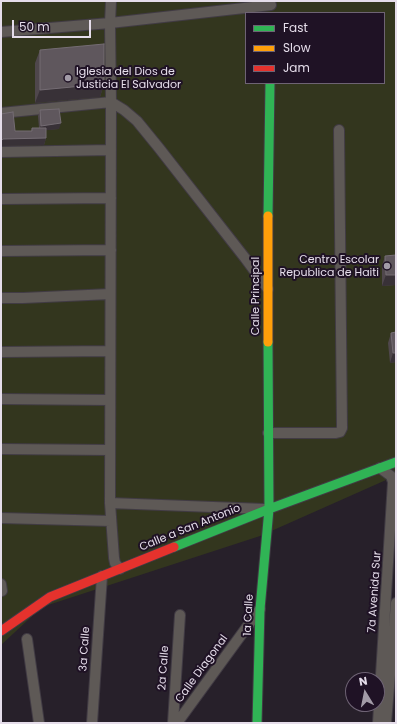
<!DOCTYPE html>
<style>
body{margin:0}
#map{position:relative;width:397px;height:724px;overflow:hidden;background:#27202a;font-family:Poppins,sans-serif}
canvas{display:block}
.frame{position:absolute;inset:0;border:2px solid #e5ddea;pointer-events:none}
.legend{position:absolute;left:245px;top:12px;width:140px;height:72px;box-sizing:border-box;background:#1f1225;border:1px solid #6e6374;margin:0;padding:5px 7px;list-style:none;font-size:12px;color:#e5ddea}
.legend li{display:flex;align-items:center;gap:8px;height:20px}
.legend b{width:20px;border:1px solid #6e6374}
.north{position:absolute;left:345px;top:672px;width:40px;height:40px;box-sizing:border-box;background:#1f1225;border:1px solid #6e6374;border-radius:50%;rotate:350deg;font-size:11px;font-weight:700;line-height:16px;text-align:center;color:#e5ddea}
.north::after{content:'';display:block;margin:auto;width:14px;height:18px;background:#a29ba7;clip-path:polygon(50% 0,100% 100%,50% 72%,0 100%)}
.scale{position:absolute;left:12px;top:20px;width:79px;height:18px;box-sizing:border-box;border:2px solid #e5ddea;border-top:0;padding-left:5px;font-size:12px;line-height:14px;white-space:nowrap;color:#e5ddea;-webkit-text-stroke:3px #1f1225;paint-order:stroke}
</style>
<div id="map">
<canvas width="397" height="724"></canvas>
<div class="frame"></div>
<ul class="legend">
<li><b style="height:5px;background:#30b455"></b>Fast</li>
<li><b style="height:5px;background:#ff9f0a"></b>Slow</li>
<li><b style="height:5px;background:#e5322d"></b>Jam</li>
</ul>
<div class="north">N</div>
<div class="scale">50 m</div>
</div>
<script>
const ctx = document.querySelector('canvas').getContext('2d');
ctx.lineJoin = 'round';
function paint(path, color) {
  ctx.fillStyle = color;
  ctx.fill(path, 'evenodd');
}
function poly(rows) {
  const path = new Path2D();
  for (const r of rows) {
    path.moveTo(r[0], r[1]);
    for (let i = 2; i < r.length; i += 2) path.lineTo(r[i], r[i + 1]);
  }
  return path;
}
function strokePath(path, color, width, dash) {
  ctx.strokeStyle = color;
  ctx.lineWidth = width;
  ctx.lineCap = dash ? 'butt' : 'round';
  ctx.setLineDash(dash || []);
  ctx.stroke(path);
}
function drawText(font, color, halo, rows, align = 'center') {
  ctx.font = font + ' Poppins,sans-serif';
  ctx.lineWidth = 4;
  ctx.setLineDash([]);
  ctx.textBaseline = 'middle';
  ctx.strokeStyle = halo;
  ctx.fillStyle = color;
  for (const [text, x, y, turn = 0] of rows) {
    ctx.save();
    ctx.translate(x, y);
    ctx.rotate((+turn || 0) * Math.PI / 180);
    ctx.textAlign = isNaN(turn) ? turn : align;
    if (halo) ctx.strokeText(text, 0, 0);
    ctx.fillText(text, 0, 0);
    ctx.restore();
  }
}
const green = poly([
 [1,1,396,1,396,477,395,476,260,536,42,607,1,645],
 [246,13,384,13,384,83,246,83]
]);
const street = poly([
 [111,1,110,23,111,102,110,503,114,558,115,563,120,569],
 [1,32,110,23,271,5],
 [1,113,111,102,124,110,137,121,159,148,245,258,268,289],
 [1,152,111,150],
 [1,199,111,198],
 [1,251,111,250],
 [1,298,23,298,110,294],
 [1,352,110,351],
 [1,399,110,400],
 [268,433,336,433,340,432,342,428,339,130],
 [1,449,110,450],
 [110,503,264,509],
 [1,518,111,521],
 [1,584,2,591],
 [27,639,39,723],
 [92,723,102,576],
 [173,723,180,615],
 [177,723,260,609],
 [378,723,393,482,391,476,380,468],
 [386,723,396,603]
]);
const fast = poly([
 [268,216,270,83],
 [174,547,269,509,396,462],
 [257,723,260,609,269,509,268,342]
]);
const slow = poly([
 [268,216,268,342]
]);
const jam = poly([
 [1,631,50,597,174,547]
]);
const wall = poly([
 [40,50,104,84,100,97,35,103,35,63],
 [40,110,59,129,46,130,46,138,44,145,1,146,1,114,15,131,31,131,32,128,39,128,38,116],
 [396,255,396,285,382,286,382,266,385,256],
 [396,332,396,362,390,363,388,343,391,333]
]);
const shadedWall = poly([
 [104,84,100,97,35,103,40,90],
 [61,123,59,129,39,131,41,126],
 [46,138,44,145,1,146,1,141,3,139],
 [386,275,396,275,396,285,382,286],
 [393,353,396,353,396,362,390,363]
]);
const building = poly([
 [104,44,104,84,40,90,40,50,104,44],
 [59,109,61,123,41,126,40,110,59,109],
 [13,112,15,131,32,131,32,128,46,128,46,138,3,139,1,141,1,114,13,112],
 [396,255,396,275,386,275,385,256,396,255],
 [396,332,396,353,393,353,391,333,396,332]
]);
const markers = [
 [68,78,4,"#a29ba7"],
 [387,266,4,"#a29ba7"]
];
const poiNames = [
 ["Iglesia del Dios de",76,72],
 ["Justicia El Salvador",76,85],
 ["Centro Escolar",379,260,"right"],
 ["Republica de Haiti",379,273,"right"]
];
const streetNames = [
 ["Calle Principal",256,296,-90],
 ["Calle a San Antonio",190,528,-22],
 ["7a Avenida Sur",375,592,-86],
 ["1a Calle",249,615,-87],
 ["3a Calle",85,649,-86],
 ["2a Calle",164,668,-86],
 ["Calle Diagonal",202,669,-54]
];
paint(green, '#33361e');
strokePath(street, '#413b44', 12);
strokePath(fast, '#413b44', 11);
strokePath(slow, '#413b44', 11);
strokePath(jam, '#413b44', 11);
strokePath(street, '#5e5956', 10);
strokePath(fast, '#30b455', 9);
strokePath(slow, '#ff9f0a', 9);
strokePath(jam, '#e5322d', 9);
paint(wall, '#4f474c');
paint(shadedWall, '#383137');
paint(building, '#5f575d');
strokePath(building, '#746c73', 1);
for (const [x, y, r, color] of markers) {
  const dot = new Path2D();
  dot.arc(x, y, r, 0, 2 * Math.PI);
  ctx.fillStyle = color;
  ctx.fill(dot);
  strokePath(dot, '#1f1225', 1.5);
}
drawText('11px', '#e5ddea', '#1f1225', poiNames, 'left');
drawText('11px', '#e5ddea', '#1f1225', streetNames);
</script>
